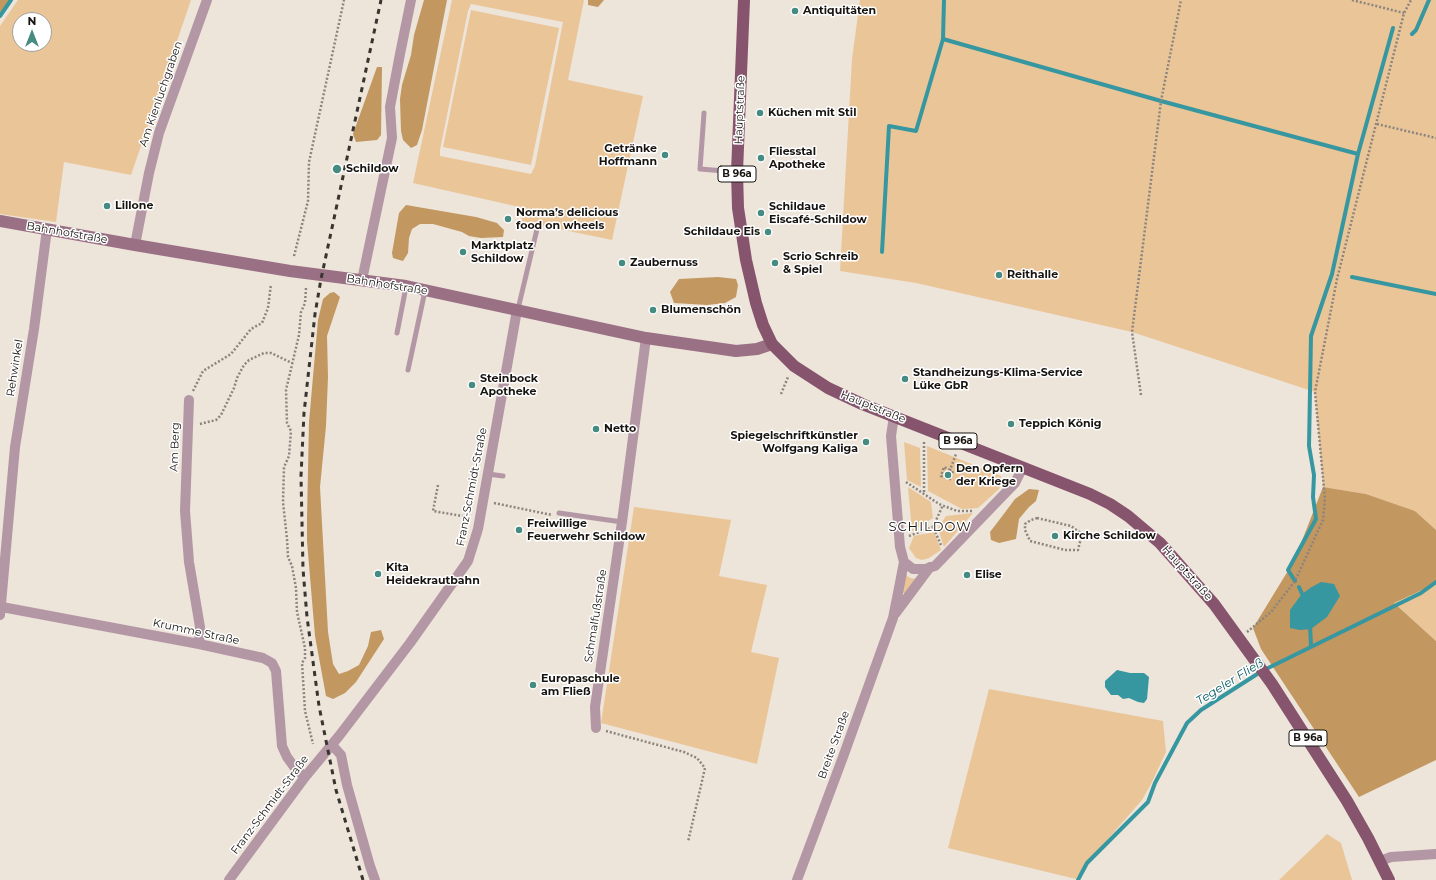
<!DOCTYPE html>
<meta charset="utf-8">
<style>
body{margin:0}
#map{position:relative;width:1436px;height:880px;overflow:hidden;background:#ede4da;font-family:Montserrat,sans-serif}
canvas{display:block}
.north{position:absolute;left:12px;top:12px;width:40px;height:40px;box-sizing:border-box;background:#fff;border:1px solid #a2a19f;border-radius:50%;rotate:0deg;font-size:11px;font-weight:700;line-height:16px;text-align:center;color:#171410}
.north::after{content:'';display:block;margin:auto;width:14px;height:18px;background:#458b82;clip-path:polygon(50% 0,100% 100%,50% 72%,0 100%)}
</style>
<div id="map">
<canvas width="1436" height="880"></canvas>
<div class="north">N</div>
</div>
<script>
const ctx = document.querySelector('canvas').getContext('2d');
ctx.lineJoin = 'round';
function paint(path, color) {
  ctx.fillStyle = color;
  ctx.fill(path, 'evenodd');
}
function poly(rows) {
  const path = new Path2D();
  for (const r of rows) {
    path.moveTo(r[0], r[1]);
    for (let i = 2; i < r.length; i += 2) path.lineTo(r[i], r[i + 1]);
  }
  return path;
}
function strokePath(path, color, width, dash) {
  ctx.strokeStyle = color;
  ctx.lineWidth = width;
  ctx.lineCap = dash ? 'butt' : 'round';
  ctx.setLineDash(dash || []);
  ctx.stroke(path);
}
function drawText(font, color, halo, rows, align = 'center') {
  ctx.font = font + ' Montserrat,sans-serif';
  ctx.lineWidth = 3;
  ctx.setLineDash([]);
  ctx.textBaseline = 'middle';
  ctx.strokeStyle = halo;
  ctx.fillStyle = color;
  for (const [text, x, y, turn = 0] of rows) {
    ctx.save();
    ctx.translate(x, y);
    ctx.rotate((+turn || 0) * Math.PI / 180);
    ctx.textAlign = isNaN(turn) ? turn : align;
    if (halo) ctx.strokeText(text, 0, 0);
    ctx.fillText(text, 0, 0);
    ctx.restore();
  }
}
const green = poly([
 [18,0,191,0,131,175,64,162,56,222,0,214,0,26],
 [20,20,44,20,44,44,20,44],
 [452,0,584,0,568,80,643,96,612,240,521,221,524,208,413,183],
 [471,4,563,22,535,166,531,174,440,156,440,150,468,11],
 [860,0,1436,0,1436,530,1415,511,1366,494,1323,487,1315,392,1132,332,916,283,840,271,852,59],
 [471,10,559,28,531,165,443,147],
 [904,442,920,448,921,487,907,480],
 [927,446,1001,476,1001,484,999,489,978,508,962,509,928,491],
 [908,487,931,502,933,518,912,531],
 [634,507,731,520,719,576,767,585,751,652,779,658,757,764,601,723],
 [973,513,944,547,938,528,946,516],
 [934,532,941,550,929,558,922,560,916,558,909,548,914,536],
 [905,574,910,578,917,579,905,594,902,592],
 [1436,581,1436,641,1394,603,1433,585],
 [989,689,1163,721,1166,752,1151,784,1142,800,1087,863,1076,879,948,848],
 [1327,834,1341,843,1352,880,1279,880]
]);
const forest = poly([
 [0,0,11,0,0,16],
 [424,0,447,0,422,130,417,145,411,148,403,140,401,131,400,99,402,85,411,55,414,35],
 [588,0,604,0,598,7,588,5],
 [377,67,382,67,381,135,377,140,356,142,353,134],
 [406,205,476,217,497,223,504,230,503,237,481,238,469,236,462,232,433,224,420,224,412,229,409,238,408,253,403,261,393,258,392,253,399,213],
 [718,277,736,279,738,285,736,297,725,303,707,305,674,303,670,292,679,279],
 [334,292,340,297,327,336,328,377,326,426,320,487,328,632,333,664,339,674,348,671,359,665,368,646,371,632,381,630,384,639,356,682,345,693,333,699,326,696,315,636,307,541,307,518,309,422,318,320,323,299,330,293],
 [1323,487,1366,494,1415,511,1436,530,1436,581,1433,585,1394,603,1436,641,1436,760,1359,797,1261,649,1253,628,1294,561],
 [1029,489,1039,490,1036,501,1029,507,1019,519,1016,539,999,543,991,540,990,532,1000,519,1015,499]
]);
const water = poly([
 [1321,582,1334,584,1340,596,1327,617,1311,629,1300,630,1290,628,1290,610,1301,595,1310,588],
 [1117,670,1130,673,1144,673,1149,677,1147,699,1144,703,1138,702,1129,698,1123,699,1118,695,1111,695,1105,687,1105,681]
]);
const stream = poly([
 [0,16,11,0],
 [1412,34,1416,30,1429,0],
 [943,39,944,0],
 [882,252,889,126,916,131,943,39,1161,101,1358,154],
 [1352,277,1436,294],
 [1295,581,1288,570,1316,519,1313,497,1314,475,1309,446,1311,336,1332,274,1358,154,1393,28],
 [1299,587,1304,598],
 [1310,624,1311,646],
 [1078,880,1087,863,1148,802,1155,783,1187,723,1201,710,1262,671,1421,593,1436,582]
]);
const path = poly([
 [1352,0,1404,13],
 [1377,124,1436,138],
 [294,256,308,201,309,162,344,0],
 [306,288,305,303,301,312,299,335,286,390,287,423,291,431,289,456,284,467,283,502,287,539,288,557,292,566,296,588,297,612,305,648,305,658,302,663,305,711,313,744],
 [193,391,203,371,231,354,251,329,262,323,268,308,271,284],
 [781,394,788,377],
 [1141,395,1132,332,1161,101,1181,0],
 [200,424,216,420,221,415,234,388,237,378,244,365,249,360,264,353,271,353,292,363],
 [924,442,924,494],
 [950,470,944,467,941,476,950,479,953,471,950,470,956,454],
 [906,482,939,504,957,511,972,511],
 [438,485,433,511,468,517],
 [494,503,552,515],
 [1037,518,1071,526,1082,534,1078,550,1065,550,1030,541,1025,530,1025,524,1031,520,1037,518],
 [909,536,933,527],
 [941,545,933,527,943,505],
 [1247,632,1271,612,1295,581,1323,520,1325,499,1315,392,1337,279,1404,13,1411,0],
 [606,731,684,752,697,758,705,768,688,842]
]);
const lane = poly([
 [704,113,700,169,737,172],
 [518,309,538,225],
 [397,333,406,287],
 [408,370,425,291],
 [488,474,503,476],
 [559,513,622,522]
]);
const street = poly([
 [135,245,149,173,159,133,207,0],
 [362,280,392,138,390,107,400,54,411,0],
 [189,400,185,511,189,562,200,627,199,644],
 [904,562,913,569,925,569,935,566,1015,483,1023,467],
 [2,607,199,644,263,658,272,663,276,671,282,746,287,757,295,768,305,777],
 [895,614,930,567],
 [0,615,15,447,34,329,47,229],
 [596,728,595,707,622,522,646,338],
 [332,745,341,755,347,785,370,866,375,880],
 [1380,861,1391,857,1436,854],
 [229,880,305,777,339,736,410,643,468,561,478,529,517,310],
 [797,880,843,757,893,618,898,593,904,562,900,547,891,436,894,416]
]);
const secondary = poly([
 [0,221,135,245,290,271,406,286,646,338,736,351,757,349,772,344]
]);
const primary = poly([
 [744,0,737,172,738,208,746,260,756,303,763,325,772,344,794,366,828,388,862,404,1090,494,1110,504,1128,516,1160,543,1214,604,1272,684,1347,801,1368,838,1389,880]
]);
const rail = poly([
 [363,880,336,790,319,706,307,617,303,569,301,476,304,413,315,314,321,279,381,0]
]);
const markers = [
 [795,11,4,"#458b82"],
 [760,113,4,"#458b82"],
 [665,155,4,"#458b82"],
 [761,158,4,"#458b82"],
 [337,169,5,"#458b82"],
 [107,206,4,"#458b82"],
 [761,213,4,"#458b82"],
 [508,219,4,"#458b82"],
 [768,232,4,"#458b82"],
 [463,252,4,"#458b82"],
 [622,263,4,"#458b82"],
 [775,263,4,"#458b82"],
 [999,275,4,"#458b82"],
 [653,310,4,"#458b82"],
 [905,379,4,"#458b82"],
 [472,385,4,"#458b82"],
 [1011,424,4,"#458b82"],
 [596,429,4,"#458b82"],
 [866,442,4,"#458b82"],
 [948,475,4,"#458b82"],
 [519,530,4,"#458b82"],
 [1055,536,4,"#458b82"],
 [378,574,4,"#458b82"],
 [967,575,4,"#458b82"],
 [533,685,4,"#458b82"]
];
const shields = [
 [737,174,38],
 [958,441,38],
 [1308,738,38]
];
const shieldNames = [
 ["B 96a",737,174],
 ["B 96a",958,441],
 ["B 96a",1308,738]
];
const poiNames = [
 ["Antiquitäten",803,11],
 ["Küchen mit Stil",768,113],
 ["Getränke",657,149,"right"],
 ["Hoffmann",657,162,"right"],
 ["Fliesstal",769,152],
 ["Apotheke",769,165],
 ["Schildow",346,169],
 ["Lillone",115,206],
 ["Schildaue",769,207],
 ["Eiscafé-Schildow",769,220],
 ["Norma’s delicious",516,213],
 ["food on wheels",516,226],
 ["Schildaue Eis",760,232,"right"],
 ["Marktplatz",471,246],
 ["Schildow",471,259],
 ["Scrio Schreib",783,257],
 ["& Spiel",783,270],
 ["Zaubernuss",630,263],
 ["Reithalle",1007,275],
 ["Blumenschön",661,310],
 ["Standheizungs-Klima-Service",913,373],
 ["Lüke GbR",913,386],
 ["Steinbock",480,379],
 ["Apotheke",480,392],
 ["Teppich König",1019,424],
 ["Netto",604,429],
 ["Spiegelschriftkünstler",858,436,"right"],
 ["Wolfgang Kaliga",858,449,"right"],
 ["Den Opfern",956,469],
 ["der Kriege",956,482],
 ["Freiwillige",527,524],
 ["Feuerwehr Schildow",527,537],
 ["Kirche Schildow",1063,536],
 ["Kita",386,568],
 ["Heidekrautbahn",386,581],
 ["Elise",975,575],
 ["Europaschule",541,679],
 ["am Fließ",541,692]
];
const streetNames = [
 ["Am Kienluchgraben",161,94,-71],
 ["Hauptstraße",740,110,-88],
 ["Bahnhofstraße",67,233,10],
 ["Bahnhofstraße",387,285,9],
 ["Rehwinkel",15,368,-81],
 ["Hauptstraße",873,407,22],
 ["Am Berg",175,447,-88],
 ["Franz-Schmidt-Straße",472,487,-79],
 ["Hauptstraße",1187,573,48],
 ["Schmalfußstraße",596,616,-81],
 ["Krumme Straße",196,632,12],
 ["Breite Straße",834,745,-70],
 ["Franz-Schmidt-Straße",270,805,-53]
];
const waterNames = [
 ["Tegeler Fließ",1230,682,-32]
];
const quarterNames = [
 ["SCHILDOW",930,527]
];
paint(green, '#eac598');
paint(forest, '#c29760');
paint(water, '#3797a0');
strokePath(stream, '#3797a0', 4);
strokePath(path, '#8b857e', 2.5, [2, 2]);
strokePath(lane, '#b497a5', 5);
strokePath(street, '#b497a5', 10);
strokePath(secondary, '#9a7085', 12);
strokePath(primary, '#87546e', 12);
strokePath(rail, '#38342f', 3, [5, 5]);
for (const [x, y, r, color] of markers) {
  const dot = new Path2D();
  dot.arc(x, y, r, 0, 2 * Math.PI);
  ctx.fillStyle = color;
  ctx.fill(dot);
  strokePath(dot, '#fff', 1.5);
}
for (const [x, y, w] of shields) {
  const box = new Path2D();
  box.roundRect(x - w / 2, y - 8, w, 16, 3);
  ctx.fillStyle = '#fff';
  ctx.fill(box);
  strokePath(box, '#171410', 1);
}
drawText('bold 10px', '#171410', null, shieldNames);
drawText('bold 11px', '#171410', '#fff', poiNames, 'left');
drawText('11px', '#171410', '#fff', streetNames);
drawText('italic 12px', '#0a5c63', '#fff', waterNames);
ctx.letterSpacing = '1px';
drawText('13px', '#171410', '#fff', quarterNames);
ctx.letterSpacing = '0px';
</script>
